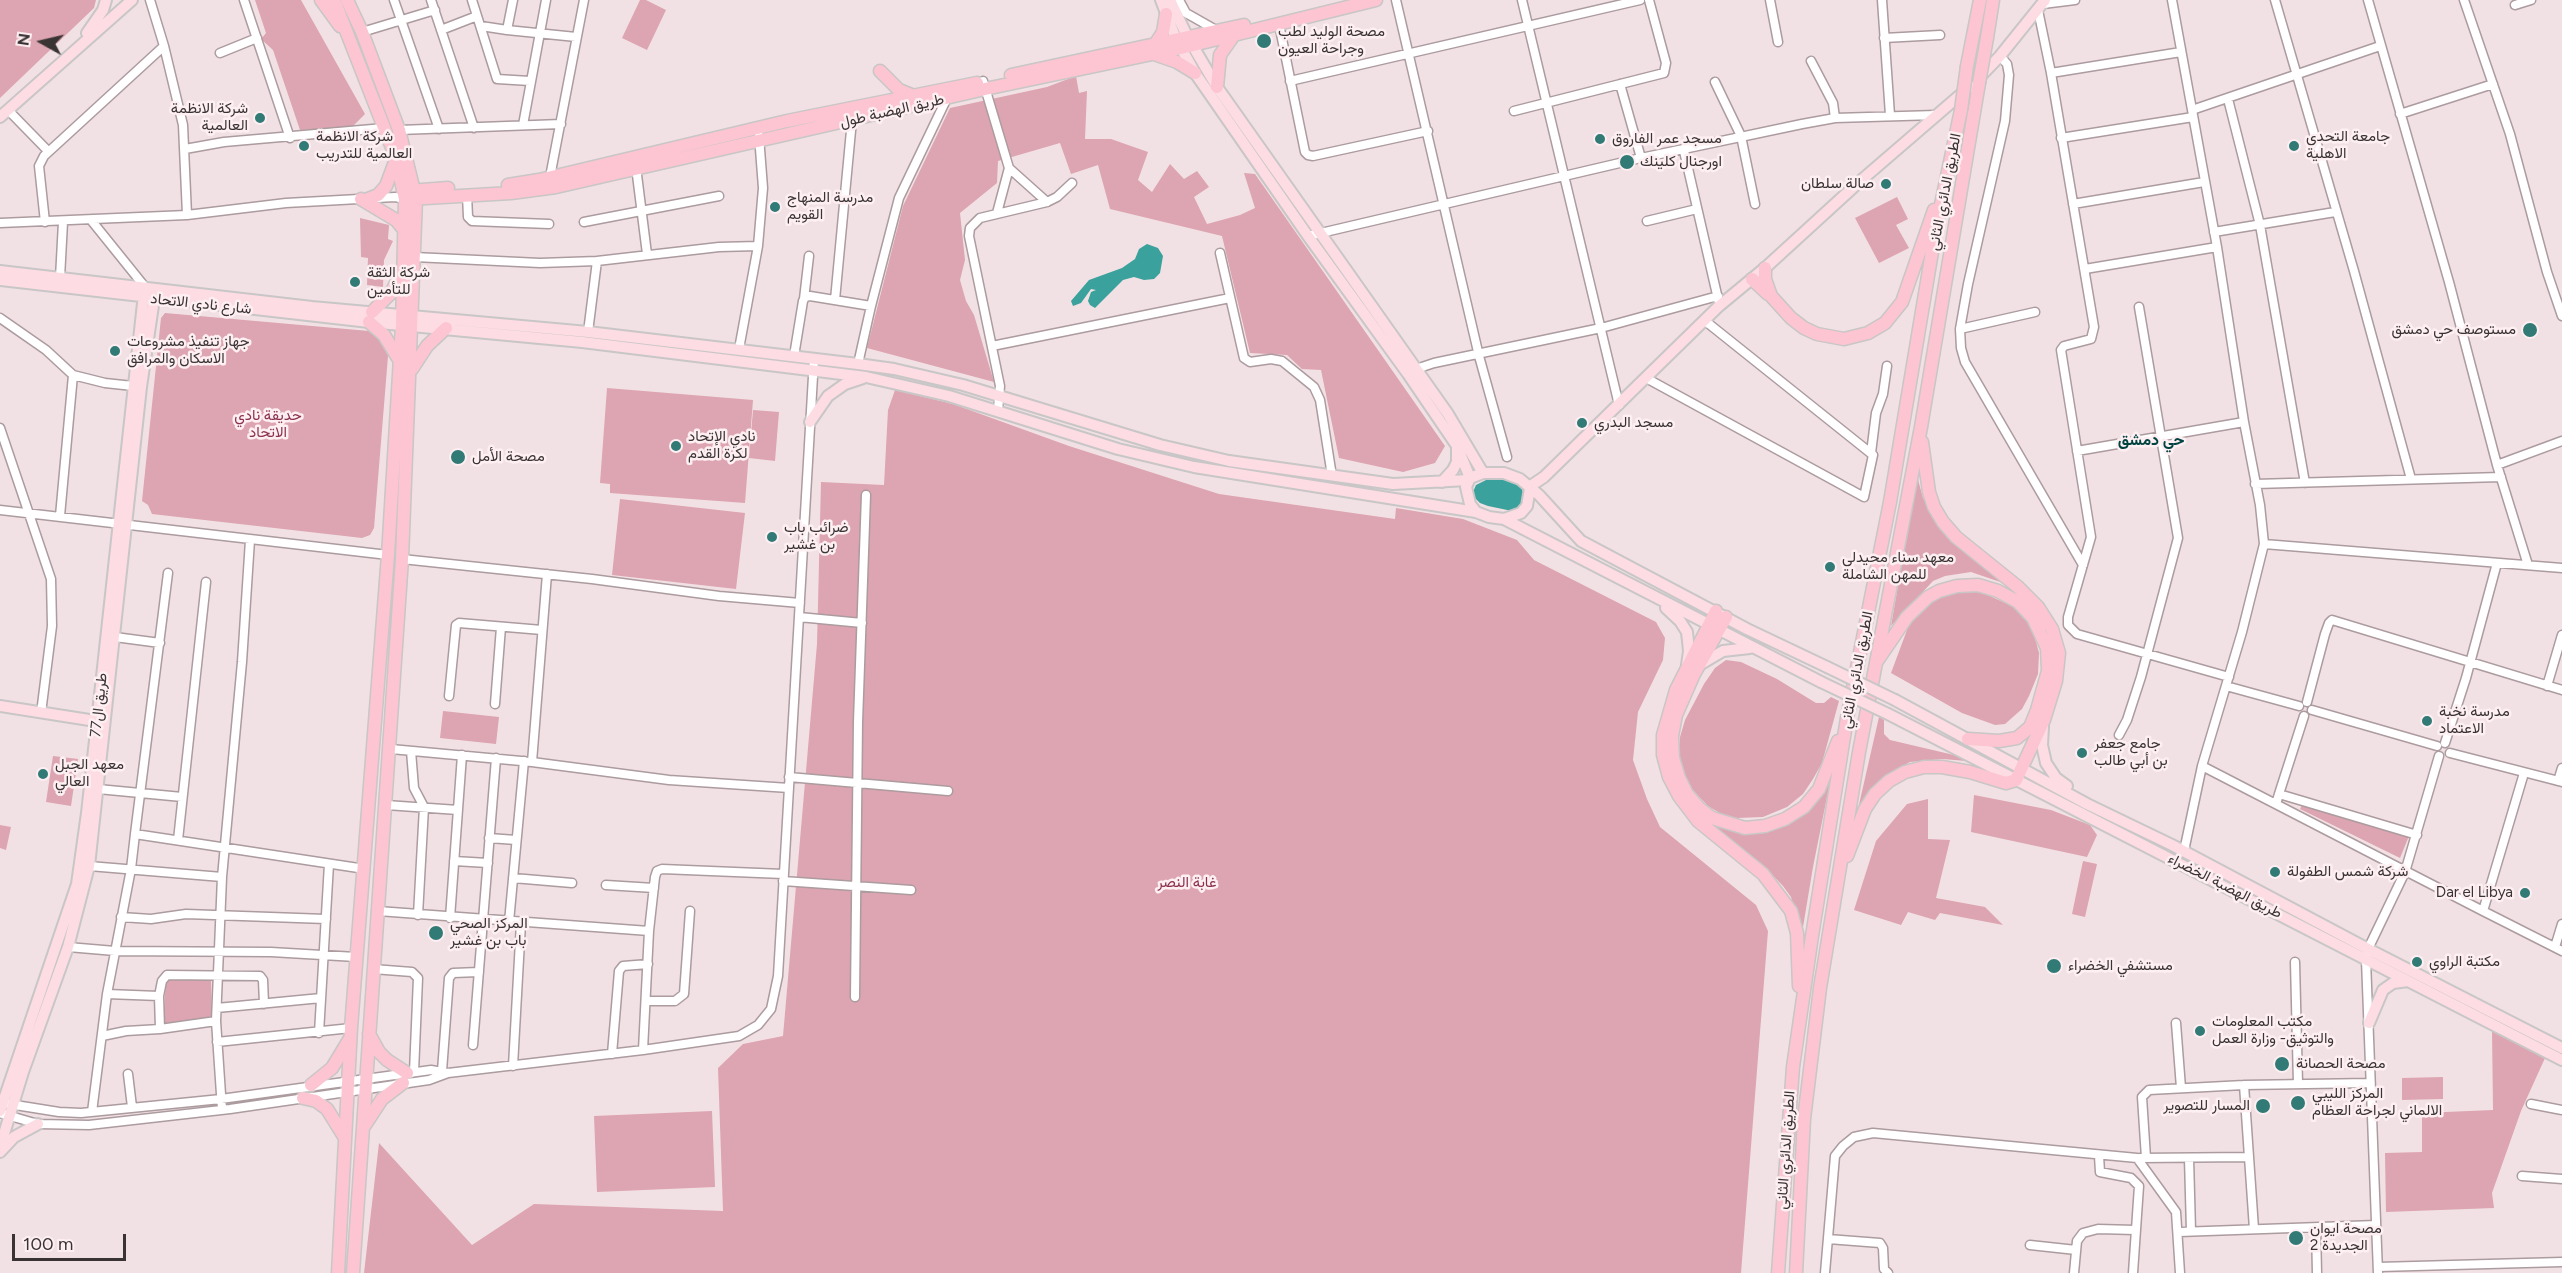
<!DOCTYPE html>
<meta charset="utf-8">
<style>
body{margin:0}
#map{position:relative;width:2562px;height:1273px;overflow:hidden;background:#f2e1e4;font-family:Figtree,sans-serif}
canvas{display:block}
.north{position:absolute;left:12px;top:12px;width:60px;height:60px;-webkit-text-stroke:4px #fdeff2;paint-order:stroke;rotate:278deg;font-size:16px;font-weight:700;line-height:24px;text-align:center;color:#3a3334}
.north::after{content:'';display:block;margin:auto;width:21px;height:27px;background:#3a3334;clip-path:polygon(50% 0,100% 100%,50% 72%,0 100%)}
.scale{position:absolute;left:12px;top:1234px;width:114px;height:27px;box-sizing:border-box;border:3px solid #3a3334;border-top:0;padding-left:8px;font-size:18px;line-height:21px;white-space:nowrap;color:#3a3334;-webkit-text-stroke:4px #fdeff2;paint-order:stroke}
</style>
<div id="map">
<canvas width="2562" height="1273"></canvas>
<div class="north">N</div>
<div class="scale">100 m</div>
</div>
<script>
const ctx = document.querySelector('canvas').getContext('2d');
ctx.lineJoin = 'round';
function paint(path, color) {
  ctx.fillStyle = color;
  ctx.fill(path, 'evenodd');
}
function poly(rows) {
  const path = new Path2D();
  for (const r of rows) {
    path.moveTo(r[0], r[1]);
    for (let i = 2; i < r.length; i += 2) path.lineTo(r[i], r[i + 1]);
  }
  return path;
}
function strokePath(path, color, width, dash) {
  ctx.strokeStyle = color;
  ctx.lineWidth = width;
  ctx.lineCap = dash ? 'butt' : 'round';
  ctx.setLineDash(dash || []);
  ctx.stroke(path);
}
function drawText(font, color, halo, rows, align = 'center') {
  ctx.font = font + ' Figtree,Vazirmatn,sans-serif';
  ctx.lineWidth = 5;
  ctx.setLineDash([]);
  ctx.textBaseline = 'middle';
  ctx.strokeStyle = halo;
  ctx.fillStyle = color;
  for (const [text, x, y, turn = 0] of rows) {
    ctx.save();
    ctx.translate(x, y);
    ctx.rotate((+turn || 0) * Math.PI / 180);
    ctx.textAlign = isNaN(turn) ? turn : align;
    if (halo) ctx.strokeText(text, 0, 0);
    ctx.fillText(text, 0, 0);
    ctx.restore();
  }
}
const green = poly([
 [0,0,96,0,94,8,0,98],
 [255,0,301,0,365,114,352,127,300,130,273,50,261,39,266,33],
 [640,0,646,0,666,10,647,50,622,38],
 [1076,76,1079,93,1087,91,1085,139,1111,139,1148,152,1138,180,1152,192,1170,164,1184,179,1197,171,1209,187,1194,197,1207,224,1240,215,1255,208,1244,173,1255,174,1445,446,1435,463,1403,472,1339,458,1321,370,1302,369,1287,355,1250,353,1222,236,1110,209,1098,165,1071,174,1060,143,998,161,997,183,960,213,965,260,960,280,966,301,974,315,994,382,867,348,903,206,950,108,1047,87],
 [1897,197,1908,219,1896,225,1909,248,1879,263,1855,218],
 [360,218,389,225,388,239,393,241,384,260,383,287,367,285,368,258,361,257],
 [165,313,369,331,379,335,387,342,388,356,374,528,370,535,362,538,152,514,148,505,142,501,161,318],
 [607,388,753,400,745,503,610,493,610,484,600,483],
 [895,390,953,404,1069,446,1219,494,1395,519,1396,508,1463,519,1517,540,1534,560,1656,622,1665,638,1663,660,1638,712,1633,760,1647,799,1660,827,1756,905,1768,931,1741,1273,364,1273,379,1143,472,1245,534,1204,723,1211,718,1068,743,1044,783,1036,817,644,821,482,884,485,888,410],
 [753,410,779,412,775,461,749,458],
 [1917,476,1923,498,1944,532,2009,585,1971,572,1945,576,1933,581,1891,626],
 [620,499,745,513,736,589,612,575],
 [1979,591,2014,607,2026,619,2034,634,2039,653,2038,674,2029,696,2022,709,2005,724,1995,725,1962,713,1891,673,1910,622,1922,608,1938,598,1962,592],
 [1726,660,1741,662,1777,679,1816,703,1824,703,1831,697,1839,701,1822,763,1813,779,1803,794,1787,807,1763,817,1737,818,1723,815,1708,806,1688,785,1679,757,1680,737,1685,720,1704,684,1715,668],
 [443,711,499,717,496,744,440,738],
 [1879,717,1884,720,1884,734,1890,740,1954,755,1966,761,1943,759,1910,762,1885,776,1872,788,1858,809],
 [53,756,78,759,71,806,46,802],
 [1831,777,1813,867,1802,933,1791,897,1783,886,1761,863,1700,817,1741,831,1814,801],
 [1974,795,2051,810,2090,825,2097,835,2087,857,1971,832],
 [1928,799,1928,839,1950,840,1936,898,1985,907,2003,925,1940,913,1935,920,1908,912,1901,925,1854,910,1876,841,1907,804],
 [2302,805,2409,836,2400,858,2300,809],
 [0,825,11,827,6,850,0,848],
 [2083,861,2097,864,2085,917,2072,914],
 [211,979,212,1019,163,1027,166,980],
 [2492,1030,2545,1058,2521,1111,2492,1193,2494,1208,2386,1212,2385,1153,2422,1152,2422,1113,2493,1110],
 [2443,1077,2443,1099,2402,1100,2402,1078],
 [712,1111,715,1187,597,1192,594,1116]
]);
const water = poly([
 [1147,244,1158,248,1163,256,1160,273,1154,279,1144,280,1134,277,1123,280,1095,308,1090,305,1088,301,1091,292,1096,290,1091,289,1081,303,1073,306,1071,301,1089,280,1122,268,1135,259,1139,249],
 [1499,477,1520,484,1524,495,1523,503,1519,508,1512,511,1488,506,1480,503,1475,498,1473,492,1476,485,1490,478]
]);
const minor = poly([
 [244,0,290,138],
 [394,0,439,129],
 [431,0,474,128],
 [472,0,497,79,530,81],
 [513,0,507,30,576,37],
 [1179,0,1186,13,1216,30],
 [1396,0,1479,356,1507,457],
 [1522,0,1619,405],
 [1770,0,1778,42],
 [1882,0,1890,115],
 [2172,0,2217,247,2244,422,2260,505,2264,544,2242,632,2202,766,2184,851],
 [2275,0,2354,271,2411,479],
 [2368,0,2449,282,2497,465,2528,565],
 [2464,0,2510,134,2547,272,2562,316],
 [2043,4,2075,0],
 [2515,5,2531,0],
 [2038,10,2051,73,2094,327,2091,339,2064,346,2061,350,2091,537,2068,617,2068,625,2077,634,2229,677],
 [1279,24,1305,152,1308,155,1313,156,1428,131],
 [481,26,507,30],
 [441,30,477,16],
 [362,32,435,10],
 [1884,38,1940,35],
 [164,46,183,125,187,215],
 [220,53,257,38],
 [2000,56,2007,64,2009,75,2005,121,1968,284,1960,329,1961,348,1965,362,2083,565],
 [1811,61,1833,103,1835,118],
 [2051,73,2181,52],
 [983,81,1009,168,997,213],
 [1290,81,1640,0],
 [1715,82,1741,136,1755,204],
 [1620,84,1641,158],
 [2228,99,2260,225,2305,483],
 [8,110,48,151],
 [2192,110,2380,46],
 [1514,111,1664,73,1666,63,1649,0],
 [2400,114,2493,84],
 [523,125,546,0],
 [399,130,561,124],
 [2061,138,2193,117],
 [185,149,224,142,384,128],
 [1684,151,1718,299],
 [636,167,647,254],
 [1009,168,1047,202],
 [550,177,584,0],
 [467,195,468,217,472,221,549,224],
 [2073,204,2204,182],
 [91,220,145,287],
 [1647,221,1697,209],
 [45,222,39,166,44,156,164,46,150,0],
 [584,222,719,196],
 [0,223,187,215,286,203,395,197,405,199],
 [2214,232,2335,212],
 [1308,236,1641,158,1802,124,1835,118,1936,115],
 [758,246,763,188,759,136],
 [1220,253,1244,358,1250,362,1271,359,1282,361,1314,387,1320,400,1332,476],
 [414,257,540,263,597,261],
 [2085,269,2217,247],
 [60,278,63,222],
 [804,299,809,256],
 [835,300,852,120],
 [0,318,46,350,73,375,105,383,133,386],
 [1960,329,2035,312],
 [588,332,597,261,719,247,758,246,739,349],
 [992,346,1230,298],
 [794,356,803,301,805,297,810,296,871,306],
 [858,364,871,306,899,198,947,98],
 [1413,370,1434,363,1601,328,1718,296],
 [1646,378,1864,497,1873,455,1704,320],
 [998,410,1000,386,969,236,970,228,980,218,1047,202,1057,197,1072,183],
 [0,428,51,579,52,626,41,713],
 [2077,451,2244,422],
 [1871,453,1876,413,1883,394,1887,366],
 [2497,465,2562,441],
 [2255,484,2501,477],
 [0,510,388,555],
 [60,516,73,375],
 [2264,544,2562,568],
 [402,559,592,579,719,596,800,603],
 [168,573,135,834,365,869],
 [799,617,862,623],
 [115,637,160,643],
 [2226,686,2299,706],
 [2547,686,2562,635],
 [449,696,456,625,459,623,542,630],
 [2307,702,2325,634,2329,623,2332,620,2562,690],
 [495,704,501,627],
 [2312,710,2437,746],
 [2119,735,2127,720,2141,677,2178,538,2139,307],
 [2445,743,2466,678,2497,563],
 [391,749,532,762,669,780,789,788],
 [411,751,414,788,424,807,418,915],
 [2450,753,2562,782],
 [532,762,547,574],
 [2202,766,2483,911,2524,773],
 [789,777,948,791],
 [2558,781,2562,768],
 [98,789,182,797],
 [2279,794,2304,716],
 [2276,804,2279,794,2417,835],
 [386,805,458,810],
 [489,838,516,840],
 [178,840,206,582],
 [454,861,488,863],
 [89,866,222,877],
 [513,878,572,883],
 [783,881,911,890],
 [606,885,654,888],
 [378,911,649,931],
 [2483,911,2562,951],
 [121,917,151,919,186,914,326,919],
 [450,918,462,755],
 [509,922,524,761],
 [68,947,115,951,271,952,356,957],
 [2555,947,2562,924],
 [2295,962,2298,1084],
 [373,969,412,972,418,978,414,1072],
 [107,994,159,996],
 [855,997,858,722,866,495],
 [646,1001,675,1001,684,994,690,911],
 [217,1008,321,998],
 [2176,1023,2181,1088],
 [160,1029,159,996,162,981,167,975,260,976,263,980,264,1004],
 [319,1033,329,864],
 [102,1036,126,1031,160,1029,216,1021],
 [217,1042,351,1028],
 [473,1045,496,758],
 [643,1050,649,931,655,877,657,871,662,869,783,874],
 [612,1054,619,971,623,966,648,964],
 [513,1066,521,923],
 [442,1071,449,978,453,973,479,972],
 [128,1074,132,1107],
 [2244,1085,2254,1229],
 [9,1104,59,1112,81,1113,221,1099,431,1070,448,1073,643,1050,739,1036,758,1025,771,1009,778,976,814,359],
 [2531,1104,2562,1110],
 [222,1109,216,1021,222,877,242,662,250,540],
 [92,1112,107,994,131,869,135,834],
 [0,1113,38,1124,89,1125,230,1109,429,1080,448,1073],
 [2099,1156,2100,1172,2131,1178,2139,1186,2133,1273],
 [2140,1158,2248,1157],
 [2146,1158,2142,1097,2149,1090,2244,1085,2370,1083],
 [2189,1158,2191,1231],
 [2522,1176,2562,1179],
 [2316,1228,2317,1273],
 [2179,1232,2376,1225],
 [1828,1239,1880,1243,1883,1248,1884,1269,1888,1273],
 [2030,1245,2076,1250],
 [2378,1267,2562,1262],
 [1825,1273,1835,1156,1843,1146,1854,1137,1873,1133,2137,1158,2176,1212,2180,1273],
 [2074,1273,2077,1241,2083,1233,2098,1229,2135,1230],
 [2378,1273,2366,960,2368,949,2405,872,2439,756]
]);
const major = poly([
 [1161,0,1176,39,1195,73,1308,236,1408,374,1457,446,1470,478],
 [1170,0,1187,36,1217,87,1448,414,1483,473],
 [87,33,103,10,106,0],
 [0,117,132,0],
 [0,271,312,307,588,332,858,364,894,369,963,385,1160,445,1229,461,1393,484,1468,480],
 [0,280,369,322,582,342,866,377,949,396,1118,449,1194,467,1476,512],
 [810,422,828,396,845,384,863,378],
 [1442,482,1453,470,1457,462,1457,449],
 [1529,487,1544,477,1719,306,1765,268,1858,183,1974,83,2000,56,2045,0],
 [1530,488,1527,506,1521,513,1504,519,1489,517,1476,512,1470,504,1466,487,1470,478,1483,473,1504,473,1520,479,1539,495,1581,541,1747,629,1827,667],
 [1504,519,1821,682],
 [1666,608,1680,621,1687,632,1689,651,1687,665],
 [1701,664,1723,651,1750,648],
 [1895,700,2087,804,2172,845,2368,949,2562,1048],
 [0,706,102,722],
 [1888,714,2562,1060],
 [2043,727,2042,745,2046,763,2056,778,2067,786],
 [2369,1023,2383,990,2393,983,2408,981],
 [0,1111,77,884,87,813,144,294],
 [0,1147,23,1072,68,947,89,866,141,387,155,292],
 [0,1152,14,1137,38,1124]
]);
const highway = poly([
 [321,0,340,26],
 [334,0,396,158,405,199,402,325,388,555,351,1028,338,1273],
 [347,0,362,32,399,130,416,199,402,559,353,1273],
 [1987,38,1993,0],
 [1156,43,1163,32,1166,14],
 [1154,54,1177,62,1195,73],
 [1967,66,1980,0],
 [880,71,899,90,914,96],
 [1011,75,1244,25],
 [1217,87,1220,55,1234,35],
 [508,185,539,180,787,121,977,83],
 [409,191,448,188],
 [361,199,396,220,405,231],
 [368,199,378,195,386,186,395,162],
 [409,199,511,193,556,187,985,89,1181,48,1376,0],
 [1765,268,1765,279,1771,296,1791,318,1804,328,1817,334,1844,339,1868,333,1885,323,1902,302,1934,210],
 [1752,279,1768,294],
 [372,312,391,293,400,275],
 [369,322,384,335,398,358],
 [412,369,427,346,446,328],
 [1716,611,1676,690,1663,735,1663,755,1669,777,1679,796,1698,821,1763,874,1791,911,1797,933,1799,986],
 [1726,617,1694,674,1676,715,1672,736,1673,758,1679,778,1687,794,1699,808,1712,818,1745,828,1765,826,1785,819,1804,807,1819,789,1838,741],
 [1877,661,1907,617,1928,597,1939,591,1957,586,1978,585,1998,591,2018,602,2033,618,2047,648,2048,671,2037,710,2030,727,2017,738,1999,741,1968,739],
 [1847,856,1865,809,1875,794,1889,781,1905,772,1924,767,1942,767,1970,772,2006,783,2016,780,2044,720,2056,681,2059,653,2052,629,2038,607,2018,587,1956,537,1943,522,1934,507,1929,492,1922,442],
 [369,1034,379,1052,387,1060,407,1073],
 [311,1085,332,1068,349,1040],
 [303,1098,316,1101,327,1109,345,1138],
 [365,1125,382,1099,403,1083],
 [1778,1273,1793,1067,1812,936,1847,718,1890,502,1936,228,1961,110],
 [1796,1273,1804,1119,1820,988,1859,752,1921,427,1979,83]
]);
const majorBridge = poly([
 [1827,667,1895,700],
 [1821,682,1888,714]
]);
const highwayBridge = poly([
 [1979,83,1987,38],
 [1961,110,1967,66]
]);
const markers = [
 [1264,41,8,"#317a76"],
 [260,118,6,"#317a76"],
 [1600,139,6,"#317a76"],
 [304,146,6,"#317a76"],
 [2294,146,6,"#317a76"],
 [1627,162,8,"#317a76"],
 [1886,184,6,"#317a76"],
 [775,207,6,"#317a76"],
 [355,282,6,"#317a76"],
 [2530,330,8,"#317a76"],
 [115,351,6,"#317a76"],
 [1582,423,6,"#317a76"],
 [676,446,6,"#317a76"],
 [458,457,8,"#317a76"],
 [772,537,6,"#317a76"],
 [1830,567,6,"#317a76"],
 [2427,721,6,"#317a76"],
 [2082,753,6,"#317a76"],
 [43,774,6,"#317a76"],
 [2275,872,6,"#317a76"],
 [2525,893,6,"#317a76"],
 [436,933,8,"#317a76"],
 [2417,962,6,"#317a76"],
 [2054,966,8,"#317a76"],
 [2200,1031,6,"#317a76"],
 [2282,1064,8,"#317a76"],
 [2298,1103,8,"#317a76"],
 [2263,1106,8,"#317a76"],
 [2296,1238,8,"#317a76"]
];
const poiNames = [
 ["مصحة الوليد لطب",1278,32],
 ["وجراحة العيون",1278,49],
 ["شركة الانظمة",248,109,"right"],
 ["العالمية",248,126,"right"],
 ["شركة الانظمة",316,137],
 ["العالمية للتدريب",316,154],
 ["جامعة التحدي",2306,137],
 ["الاهلية",2306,154],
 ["مسجد عمر الفاروق",1612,139],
 ["اورجنال كلينك",1640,162],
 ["صالة سلطان",1874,184,"right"],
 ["مدرسة المنهاج",787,198],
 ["القويم",787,215],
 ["شركة الثقة",367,273],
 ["للتأمين",367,290],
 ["مستوصف حي دمشق",2516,330,"right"],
 ["جهاز تنفيذ مشروعات",127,342],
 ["الاسكان والمرافق",127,359],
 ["مسجد البدري",1594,423],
 ["نادي الإتحاد",688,437],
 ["لكرة القدم",688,454],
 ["مصحة الأمل",472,457],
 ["ضرائب باب",784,528],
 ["بن غشير",784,545],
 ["معهد سناء محيدلي",1842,558],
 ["للمهن الشاملة",1842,575],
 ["مدرسة نخبة",2439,712],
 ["الاعتماد",2439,729],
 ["جامع جعفر",2094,744],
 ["بن أبي طالب",2094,761],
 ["معهد الجبل",55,765],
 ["العالي",55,782],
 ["شركة شمس الطفولة",2287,872],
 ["Dar el Libya",2513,893,"right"],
 ["المركز الصحي",450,924],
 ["باب بن غشير",450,941],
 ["مكتبة الراوي",2429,962],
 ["مستشفي الخضراء",2068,966],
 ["مكتب المعلومات",2212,1022],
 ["والتوثيق- وزارة العمل",2212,1039],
 ["مصحة الحصانة",2296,1064],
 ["المركز الليبي",2312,1094],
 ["الالماني لجراحة العظام",2312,1111],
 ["المسار للتصوير",2250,1106,"right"],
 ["مصحة ايوان",2310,1229],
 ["الجديدة 2",2310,1246]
];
const streetNames = [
 ["طريق الهضبة طول",892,111,-13],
 ["الطريق الدائري الثاني",1945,192,-79],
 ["شارع نادي الاتحاد",201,304,6],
 ["الطريق الدائري الثاني",1857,670,-79],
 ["طريق ال77",99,705,-84],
 ["طريق الهضبة الخضراء",2225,886,27],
 ["الطريق الدائري الثاني",1786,1150,-86]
];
const parkNames = [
 ["حديقة نادي",268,416],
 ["الاتحاد",268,433],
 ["غابة النصر",1187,883]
];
const neighbourhoodNames = [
 ["حي دمشق",2151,440]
];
paint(green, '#dda4b1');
paint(water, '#3aa19c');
strokePath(minor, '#ac9b9f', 11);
strokePath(major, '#c8c6c6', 14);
strokePath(highway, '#c8c6c6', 15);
strokePath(minor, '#fff', 8);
strokePath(major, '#fddce3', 10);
strokePath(highway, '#fcc5d1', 12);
strokePath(majorBridge, '#c8c6c6', 14, []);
strokePath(highwayBridge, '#c8c6c6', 15, []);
strokePath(majorBridge, '#fddce3', 10);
strokePath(highwayBridge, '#fcc5d1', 12);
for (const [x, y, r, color] of markers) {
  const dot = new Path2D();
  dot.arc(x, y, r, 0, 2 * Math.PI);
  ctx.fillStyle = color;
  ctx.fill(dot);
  strokePath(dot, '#fdeff2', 2);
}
drawText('15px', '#3a3334', '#fdeff2', poiNames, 'left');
drawText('15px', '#3a3334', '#fdeff2', streetNames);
drawText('15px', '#8b314e', '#fdeff2', parkNames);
drawText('bold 16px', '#004441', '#fdeff2', neighbourhoodNames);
</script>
